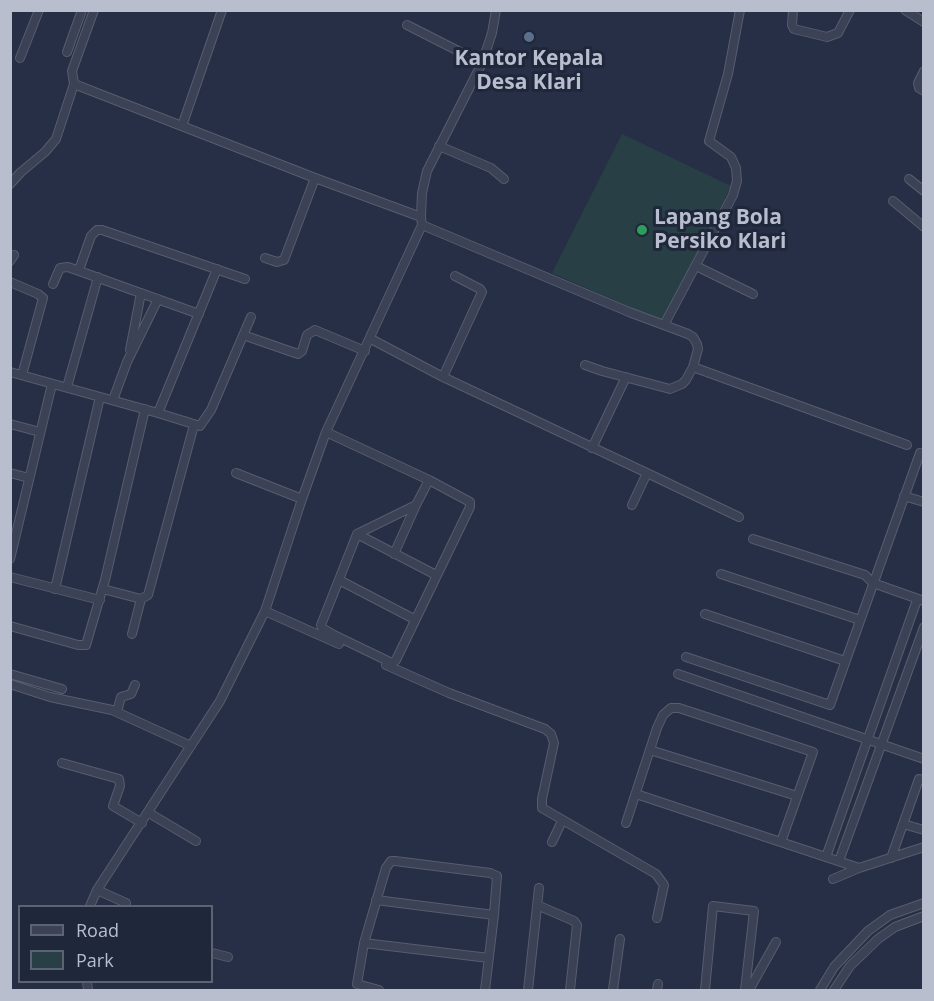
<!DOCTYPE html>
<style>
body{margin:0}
#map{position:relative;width:934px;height:1001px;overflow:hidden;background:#262f45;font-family:"Open Sans",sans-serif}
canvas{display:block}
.frame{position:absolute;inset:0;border:12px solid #b8bece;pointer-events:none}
.legend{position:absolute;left:18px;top:905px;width:195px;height:78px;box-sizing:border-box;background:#1f273a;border:2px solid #5c6375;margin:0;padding:8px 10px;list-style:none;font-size:18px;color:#b8bece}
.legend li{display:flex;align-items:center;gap:12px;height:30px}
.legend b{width:30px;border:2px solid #5c6375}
</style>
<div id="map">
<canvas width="934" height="1001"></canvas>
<div class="frame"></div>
<ul class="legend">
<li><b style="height:8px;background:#3b4255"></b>Road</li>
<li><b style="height:16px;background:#283f46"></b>Park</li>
</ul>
</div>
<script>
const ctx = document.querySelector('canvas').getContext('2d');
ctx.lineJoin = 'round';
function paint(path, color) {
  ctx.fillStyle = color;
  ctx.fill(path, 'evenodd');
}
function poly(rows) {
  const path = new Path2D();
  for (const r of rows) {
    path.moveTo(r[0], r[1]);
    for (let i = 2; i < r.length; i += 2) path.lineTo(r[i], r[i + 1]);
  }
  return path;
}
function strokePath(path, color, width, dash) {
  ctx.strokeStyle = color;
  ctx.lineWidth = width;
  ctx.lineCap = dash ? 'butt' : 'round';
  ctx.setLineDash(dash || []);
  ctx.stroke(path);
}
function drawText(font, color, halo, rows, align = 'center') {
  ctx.font = font + ' "Open Sans",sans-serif';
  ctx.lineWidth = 6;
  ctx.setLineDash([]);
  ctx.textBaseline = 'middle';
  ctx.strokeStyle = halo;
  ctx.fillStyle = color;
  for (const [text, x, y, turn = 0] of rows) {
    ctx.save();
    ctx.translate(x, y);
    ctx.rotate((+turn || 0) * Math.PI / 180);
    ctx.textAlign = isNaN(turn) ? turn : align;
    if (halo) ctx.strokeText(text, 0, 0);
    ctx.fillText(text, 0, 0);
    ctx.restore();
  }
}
const green = poly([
 [622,134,731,186,663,322,552,273]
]);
const minor = poly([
 [793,10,792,25,794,29,827,37,838,33,850,10],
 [905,10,924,22],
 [407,25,482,63],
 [67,52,82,10],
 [20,58,39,10],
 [924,71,918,83,919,88,924,91],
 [74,84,315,178,421,217],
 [182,126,222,10],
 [439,146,491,168,504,179],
 [909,179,924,191],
 [10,184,21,172,45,152,56,139,74,84,72,71,94,10],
 [893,201,924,227],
 [422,225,629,312,688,334,693,337,697,344,698,349,693,367,686,380,682,384,670,389,602,371,585,365],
 [265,258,277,262,284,260,315,178],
 [10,261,14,255],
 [696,266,753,294],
 [79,270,91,236,97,230,102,230,245,279],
 [10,282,38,294,43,298,22,375],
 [53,284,60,268,68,267,199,314],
 [664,325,733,195,737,181,736,168,731,157,709,141,728,74,740,10],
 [243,335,298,354,302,351,307,335,315,330,365,351],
 [371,339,443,377,647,473,632,505],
 [130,350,141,293],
 [693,367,907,445],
 [10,372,158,413,200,426,211,410,251,317],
 [443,377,482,292,480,289,455,276],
 [67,387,98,277],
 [113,400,127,362,158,299],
 [158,413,217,269],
 [10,424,40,432],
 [326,432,429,480,470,502,470,507,396,660,392,663,334,635,322,628,321,625,357,534,416,505,429,480],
 [592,448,626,377],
 [10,473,29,478],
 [236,473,302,499],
 [647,473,739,517],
 [904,496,924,502],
 [357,534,436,575],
 [753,539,865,575,873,583,924,601],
 [394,554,416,505],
 [10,559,52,384],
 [721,574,860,620],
 [10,577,100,600],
 [339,580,414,619],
 [55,589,100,397],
 [103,589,141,599,148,595,194,425],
 [265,611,339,644],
 [705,614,845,661],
 [10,626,78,645,86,645,105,580,145,409],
 [132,634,141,599],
 [686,657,830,705,920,453,924,454],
 [386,665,449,693,545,729,551,734,554,743,542,799,542,808,656,874,664,885,657,918],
 [10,674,62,689],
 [678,674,924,759],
 [10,684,50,697,112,710,191,746],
 [117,712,121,697,131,694,135,685],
 [650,750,797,796],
 [62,763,119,779,120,786,113,806,142,823],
 [636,794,859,868,924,847],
 [149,813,196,841],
 [626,823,657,728,663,715,671,708,679,708,813,752,781,842],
 [903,824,924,830],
 [552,842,562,821],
 [826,857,917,600],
 [891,858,919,779,924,780],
 [839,861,924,627],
 [833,879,859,868],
 [97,890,126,903],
 [376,900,494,915],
 [537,905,574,921,577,925,570,990],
 [90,906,97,890,220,701,265,611,302,499,326,432,422,225,421,217,422,193,427,171,482,63,492,33,496,10],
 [364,943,489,958],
 [212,953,228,957],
 [87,982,88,990],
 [379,990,357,984,364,943,386,868,391,861,395,861,490,873,497,876,494,915,485,990],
 [528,990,539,888],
 [613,990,620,939],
 [657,990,658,984],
 [705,990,713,906,754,911,745,990],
 [749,990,776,942],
 [820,990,834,967,868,931,890,915,924,903],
 [834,990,850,966,878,939,895,927,924,916]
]);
const markers = [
 [529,37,6,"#5c6f8a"],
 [642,230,6,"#2e9e5b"]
];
const poiNames = [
 ["Kantor Kepala",529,59],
 ["Desa Klari",529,83],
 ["Lapang Bola",654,218,"left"],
 ["Persiko Klari",654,242,"left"]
];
paint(green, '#283f46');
strokePath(minor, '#565d6f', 10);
strokePath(minor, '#3b4255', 8);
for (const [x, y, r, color] of markers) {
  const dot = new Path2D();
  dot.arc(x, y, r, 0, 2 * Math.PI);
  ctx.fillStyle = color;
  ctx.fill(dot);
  strokePath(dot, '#1f273a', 2);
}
drawText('bold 21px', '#b8bece', '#1f273a', poiNames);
</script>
